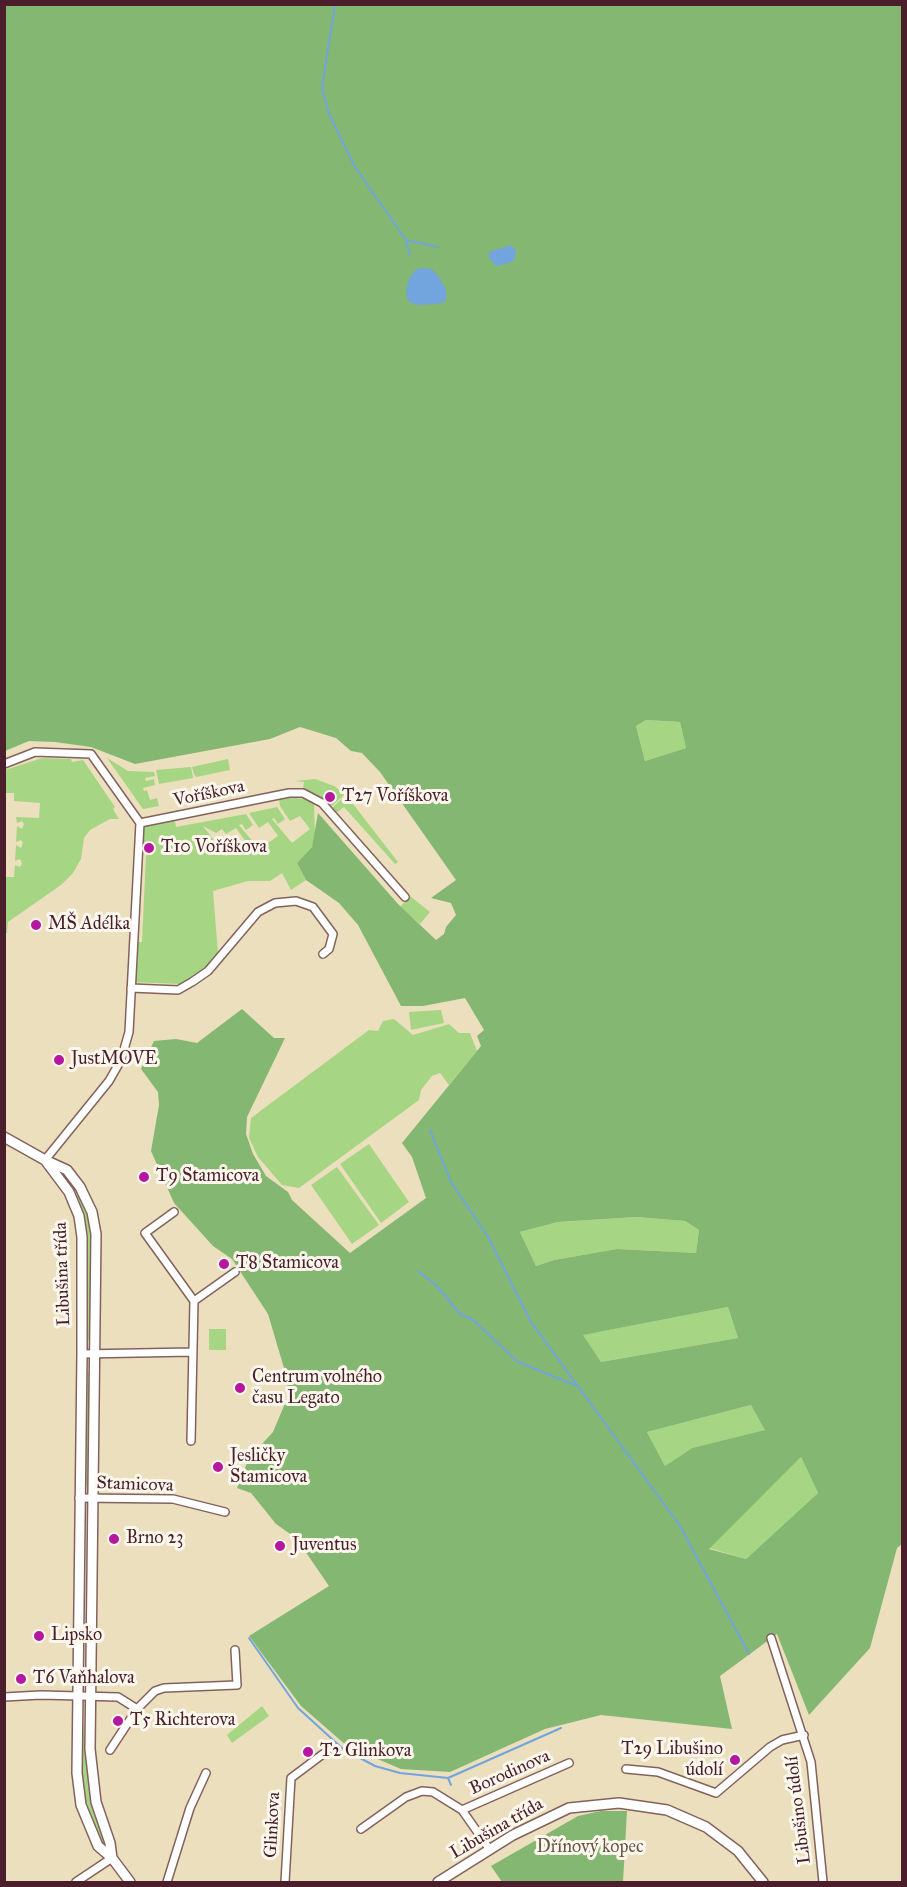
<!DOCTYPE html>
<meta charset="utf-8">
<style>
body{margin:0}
#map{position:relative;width:907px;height:1887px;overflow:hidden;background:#ecdfbd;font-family:"IM FELL Great Primer",serif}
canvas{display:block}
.frame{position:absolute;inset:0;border:6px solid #4a1f2b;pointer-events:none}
</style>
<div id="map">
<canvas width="907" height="1887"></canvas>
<div class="frame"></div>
</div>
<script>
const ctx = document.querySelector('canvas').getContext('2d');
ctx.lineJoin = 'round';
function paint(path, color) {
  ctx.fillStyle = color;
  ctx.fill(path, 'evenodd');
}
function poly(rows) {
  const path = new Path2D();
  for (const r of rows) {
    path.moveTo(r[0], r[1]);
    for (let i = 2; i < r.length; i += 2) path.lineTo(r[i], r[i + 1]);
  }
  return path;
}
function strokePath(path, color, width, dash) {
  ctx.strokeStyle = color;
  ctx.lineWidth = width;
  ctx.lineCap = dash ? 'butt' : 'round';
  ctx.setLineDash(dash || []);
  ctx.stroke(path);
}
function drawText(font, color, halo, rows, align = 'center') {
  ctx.font = font + ' "IM FELL Great Primer",serif';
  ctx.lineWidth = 6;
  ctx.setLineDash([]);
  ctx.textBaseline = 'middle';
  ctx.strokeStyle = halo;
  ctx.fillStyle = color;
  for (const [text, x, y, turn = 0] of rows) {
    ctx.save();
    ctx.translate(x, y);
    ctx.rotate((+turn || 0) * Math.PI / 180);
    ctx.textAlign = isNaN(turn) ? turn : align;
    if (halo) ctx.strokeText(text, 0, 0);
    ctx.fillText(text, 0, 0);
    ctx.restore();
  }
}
const green = poly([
 [646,720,680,722,686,748,645,761,636,726],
 [42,758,71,759,72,762,83,760,115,807,113,809,119,819,110,819,90,830,84,838,81,859,73,873,61,885,8,922,7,933,5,933,5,877,14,877,15,865,20,867,22,864,20,859,15,861,16,845,21,848,23,843,21,840,16,842,17,826,22,829,24,824,22,821,17,823,16,817,39,818,40,803,14,801,14,793,5,793,5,770],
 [107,758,128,771,154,772,155,776,145,778,146,781,154,779,155,785,143,788,144,791,147,790,150,800,157,798,159,806,143,809],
 [228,759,230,770,196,777,194,774,192,767],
 [191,767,193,778,159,784,156,770],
 [315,779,334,786,345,794,332,806,327,803,333,797,330,793,323,799,303,789,304,782,295,781],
 [346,795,398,862,395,864,344,807,336,813,334,811,333,807],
 [287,797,304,799,314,803,315,836,312,847,297,863,306,880,291,890,282,873,270,881,248,881,213,891,218,953,200,973,179,984,131,982,134,942,142,942,146,855,152,855,153,851,153,845,139,843,140,823,174,816,176,827,246,814,253,825,246,830,242,824,239,825,259,849,278,836,268,822,259,828,249,813,277,807,285,819,278,824,274,818,272,819,292,843,310,829,300,816,290,821,280,806,279,799],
 [203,826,216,833,222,829,226,834,236,828,246,842,226,856],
 [410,896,430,912,420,924,400,907],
 [441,1010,444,1023,411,1030,409,1012],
 [394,1019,413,1035,449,1024,459,1033,470,1033,477,1051,449,1085,440,1073,432,1076,421,1090,419,1100,299,1188,282,1185,258,1157,249,1138,251,1118,369,1030,378,1031,383,1021],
 [369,1144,409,1202,381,1223,340,1164],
 [337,1167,379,1225,352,1244,311,1185],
 [80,1194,92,1230,92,1339,89,1340,86,1337,86,1228,75,1196],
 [636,1217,685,1221,699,1230,696,1253,617,1249,554,1260,536,1266,520,1232,558,1222],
 [728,1307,738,1338,601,1362,582,1335],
 [209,1329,226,1329,226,1350,209,1350],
 [85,1371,91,1372,90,1483,87,1485,84,1484],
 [751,1405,766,1430,692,1448,665,1466,647,1432],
 [801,1457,818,1493,746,1559,709,1548],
 [262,1706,269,1716,232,1743,227,1735],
 [82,1712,91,1803,106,1849,104,1849,84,1796,81,1760]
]);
const forest = poly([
 [5,5,902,5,902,1544,897,1548,870,1648,809,1715,777,1634,720,1676,732,1729,601,1715,545,1729,450,1772,401,1769,347,1746,301,1706,249,1636,329,1586,296,1538,276,1524,251,1493,237,1488,249,1458,273,1432,289,1394,284,1368,268,1314,232,1259,213,1246,174,1203,151,1151,159,1105,158,1092,141,1069,154,1041,176,1039,197,1043,242,1009,274,1038,285,1038,247,1117,246,1134,253,1154,266,1176,288,1192,292,1200,350,1253,426,1198,412,1157,402,1143,481,1046,477,1036,484,1030,465,998,423,1006,401,1006,358,925,339,903,306,880,297,863,312,847,318,813,398,904,436,940,444,934,446,927,456,915,451,903,431,898,456,880,380,772,362,753,351,751,336,738,300,727,270,739,135,764,91,747,55,742,29,741,5,751],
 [646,720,680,722,686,748,645,761,636,726],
 [636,1217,685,1221,699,1230,696,1253,617,1249,554,1260,536,1266,520,1232,558,1222],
 [728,1307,738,1338,601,1362,583,1335],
 [751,1405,765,1430,692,1448,665,1466,647,1432],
 [801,1457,818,1493,746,1559,709,1549],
 [601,1811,627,1811,623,1882,502,1882,491,1866,578,1816]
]);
const water = poly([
 [511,245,516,251,515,259,509,263,496,266,489,258,489,252],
 [422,268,432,269,439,277,446,290,446,301,437,304,416,305,408,301,406,292,409,279,415,270]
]);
const stream = poly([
 [335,4,322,88,329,114,355,167,406,240,438,247],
 [406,240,410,255],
 [430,1130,451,1182,488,1237,531,1322,680,1526,749,1654],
 [418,1271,436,1285,461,1315,472,1319,518,1362,575,1385],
 [249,1638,298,1708,343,1749,375,1766,400,1773,448,1778,451,1785],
 [448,1778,561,1728]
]);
const minor = poly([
 [4,764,35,752,91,754,140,823],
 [140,823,289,793,303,793,322,803,405,897],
 [131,988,178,990,192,982,208,971,258,912,275,903,296,901,313,907,333,934,329,949,323,954],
 [45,1160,109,1081,121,1060,129,1032,140,823],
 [174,1212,145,1233,194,1301,191,1441],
 [194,1301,235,1272],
 [82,1354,192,1352],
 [79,1498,173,1499,225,1512],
 [771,1638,811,1762,823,1882],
 [4,1697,41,1695,118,1697,137,1709],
 [110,1750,137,1709,155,1691,164,1688,237,1685,235,1650],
 [626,1769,658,1772,716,1793,770,1747,782,1740,804,1735],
 [462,1810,569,1763],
 [361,1829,406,1797,422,1791,433,1792,462,1810,490,1850],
 [76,1882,112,1858],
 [167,1882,190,1808,206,1773],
 [285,1882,291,1778,327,1751]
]);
const tertiary = poly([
 [4,1137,45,1160,69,1192,79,1216,82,1237,82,1354,77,1773,81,1805,98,1846,112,1858,130,1882],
 [45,1160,67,1170,80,1187,92,1212,96,1234,90,1749,96,1802,110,1843,112,1858],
 [438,1882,513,1835,569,1808,619,1803,667,1810,706,1827,738,1851,763,1882]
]);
const markers = [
 [330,797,6,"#b5179e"],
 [149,848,6,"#b5179e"],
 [36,925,6,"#b5179e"],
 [59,1060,6,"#b5179e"],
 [144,1177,6,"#b5179e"],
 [224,1264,6,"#b5179e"],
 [240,1388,6,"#b5179e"],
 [218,1467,6,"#b5179e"],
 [114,1539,6,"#b5179e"],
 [280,1546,6,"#b5179e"],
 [39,1636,6,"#b5179e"],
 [21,1679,6,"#b5179e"],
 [118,1721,6,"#b5179e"],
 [308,1752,6,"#b5179e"],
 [735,1760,6,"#b5179e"]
];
const streetNames = [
 ["Voříškova",209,794,-12],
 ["Libušina třída",63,1274,-92],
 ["Stamicova",135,1485,2],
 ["Borodinova",510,1773,-24],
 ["Libušino údolí",799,1810,-97],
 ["Glinkova",273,1825,-87],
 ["Libušina třída",497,1829,-30]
];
const poiNames = [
 ["T27 Voříškova",342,797],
 ["T10 Voříškova",161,848],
 ["MŠ Adélka",48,925],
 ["JustMOVE",71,1060],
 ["T9 Stamicova",156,1177],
 ["T8 Stamicova",236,1264],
 ["Centrum volného",252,1378],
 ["času Legato",252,1399],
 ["Jesličky",230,1457],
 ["Stamicova",230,1478],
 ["Brno 23",126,1539],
 ["Juventus",292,1546],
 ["Lipsko",51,1636],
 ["T6 Vaňhalova",33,1679],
 ["T5 Richterova",130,1721],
 ["T29 Libušino",723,1750,"right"],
 ["údolí",723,1771,"right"],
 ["T2 Glinkova",320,1752]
];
const parkNames = [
 ["Dřínový kopec",590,1848]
];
paint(green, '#a6d683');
paint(forest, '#84b771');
paint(water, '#72a4dd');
strokePath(stream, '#72a4dd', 2);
strokePath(minor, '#83625e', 10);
strokePath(tertiary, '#83625e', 12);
strokePath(minor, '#fff', 7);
strokePath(tertiary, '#fff', 9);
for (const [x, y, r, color] of markers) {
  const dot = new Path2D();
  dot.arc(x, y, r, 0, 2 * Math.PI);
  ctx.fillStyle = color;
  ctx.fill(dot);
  strokePath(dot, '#fbf7ec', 2);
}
drawText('18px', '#4a1f2b', '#fbf7ec', streetNames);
drawText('18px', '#4a1f2b', '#fbf7ec', poiNames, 'left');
drawText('18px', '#665645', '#fbf7ec', parkNames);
</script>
